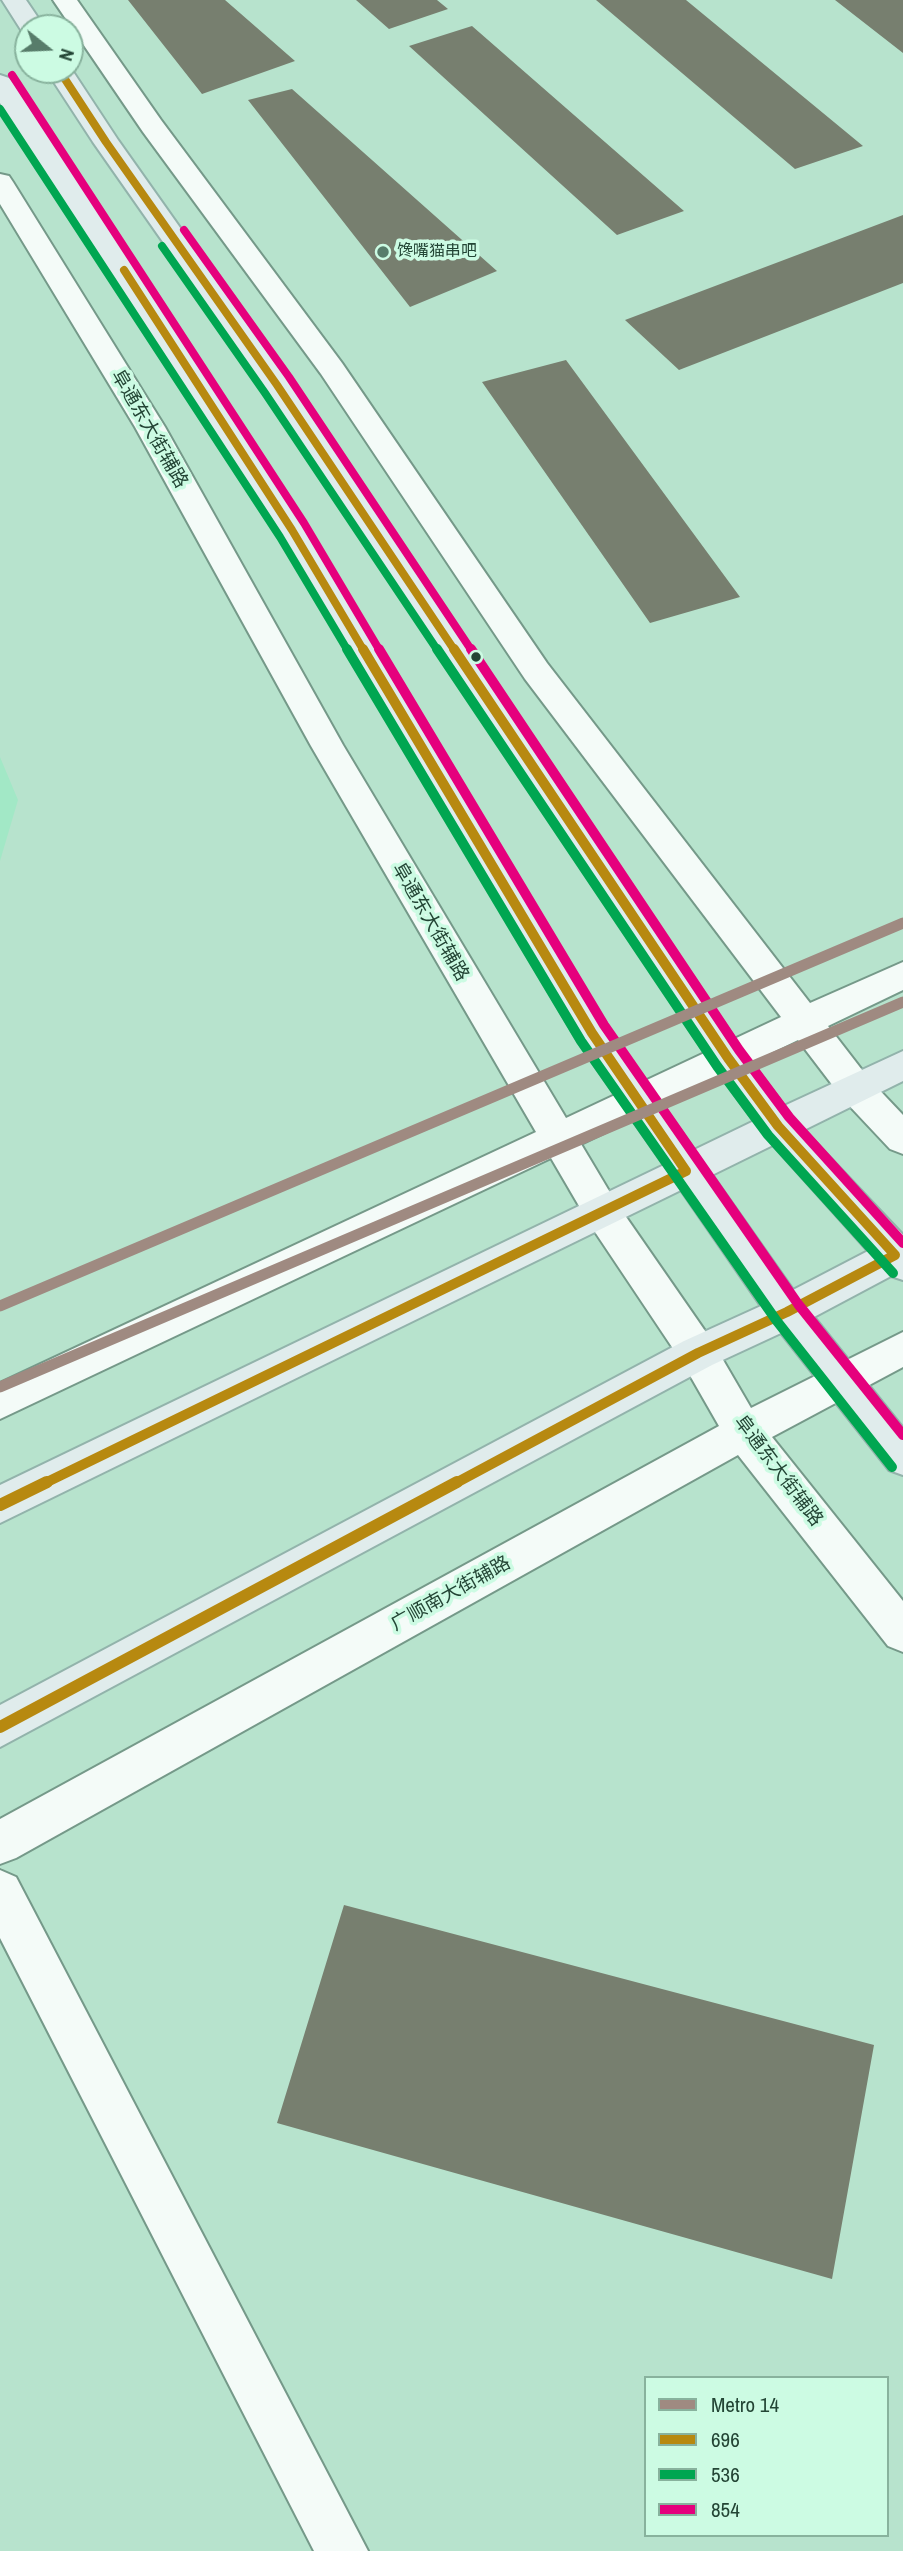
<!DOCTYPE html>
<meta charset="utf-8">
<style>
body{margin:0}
#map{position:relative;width:903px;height:2551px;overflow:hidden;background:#b7e3cd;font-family:"Archivo Narrow",sans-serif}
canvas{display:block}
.legend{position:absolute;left:644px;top:2376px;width:245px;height:161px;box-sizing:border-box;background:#ccfbe3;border:2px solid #88b29d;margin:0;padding:9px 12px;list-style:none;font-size:21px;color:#234535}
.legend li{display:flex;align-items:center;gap:14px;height:35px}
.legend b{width:35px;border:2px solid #88b29d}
.north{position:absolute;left:14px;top:14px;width:70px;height:70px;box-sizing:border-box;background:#ccfbe3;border:2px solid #88b29d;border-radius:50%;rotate:108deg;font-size:19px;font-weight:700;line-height:28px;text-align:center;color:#234535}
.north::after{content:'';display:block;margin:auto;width:24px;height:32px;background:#577c6a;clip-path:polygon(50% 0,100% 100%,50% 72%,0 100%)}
</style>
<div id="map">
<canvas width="903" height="2551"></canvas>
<ul class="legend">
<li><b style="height:9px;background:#9f8a81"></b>Metro 14</li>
<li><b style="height:9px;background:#b78910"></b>696</li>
<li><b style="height:9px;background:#00a651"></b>536</li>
<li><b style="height:9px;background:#e5007d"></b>854</li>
</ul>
<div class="north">N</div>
</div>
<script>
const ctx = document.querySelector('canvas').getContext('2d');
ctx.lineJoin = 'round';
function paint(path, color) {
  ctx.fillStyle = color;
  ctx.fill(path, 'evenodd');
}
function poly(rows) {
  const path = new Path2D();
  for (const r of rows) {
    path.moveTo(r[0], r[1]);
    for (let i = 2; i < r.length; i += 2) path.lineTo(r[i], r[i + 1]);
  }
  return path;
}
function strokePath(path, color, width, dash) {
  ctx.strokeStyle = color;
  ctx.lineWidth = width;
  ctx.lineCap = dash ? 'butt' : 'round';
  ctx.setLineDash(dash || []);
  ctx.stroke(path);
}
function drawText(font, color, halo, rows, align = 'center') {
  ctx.font = font + ' "Archivo Narrow","Noto Sans SC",sans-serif';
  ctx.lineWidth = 7;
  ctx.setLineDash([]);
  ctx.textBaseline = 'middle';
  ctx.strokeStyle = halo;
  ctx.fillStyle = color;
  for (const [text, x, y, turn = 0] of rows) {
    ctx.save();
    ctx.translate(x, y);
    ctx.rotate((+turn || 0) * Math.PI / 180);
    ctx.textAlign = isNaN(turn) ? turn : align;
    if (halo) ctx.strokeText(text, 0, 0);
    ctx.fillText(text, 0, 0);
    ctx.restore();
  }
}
const built = poly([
 [0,757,18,800,0,861]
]);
const building = poly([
 [128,0,225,0,295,61,202,94],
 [356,0,437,0,448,9,389,29],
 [596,0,686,0,863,146,795,169],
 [835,0,903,0,903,53],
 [472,26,684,211,617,235,409,46],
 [292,89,497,271,410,307,248,100],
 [903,215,903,283,679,370,625,320],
 [566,360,740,597,650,623,482,382],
 [344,1905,874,2045,832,2279,277,2123]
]);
const minor = poly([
 [53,0,77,0,161,120,342,363,547,663,810,1003,903,962,903,990,828,1026,869,1079,903,1115,903,1154,890,1149,843,1099,798,1040,581,1144,615,1201,712,1341,751,1408,903,1332,903,1367,772,1437,903,1601,903,1652,888,1646,738,1455,16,1858,0,1864,0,1819,719,1426,684,1365,589,1223,551,1158,0,1419,0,1383,536,1132,311,746,135,427,0,204,0,174,9,176,13,182,165,427,343,745,566,1118,781,1017,525,679,321,374,143,132,53,0],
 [0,1870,16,1877,368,2551,314,2551,0,1938,0,1870]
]);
const primary = poly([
 [2,0,26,0,45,28,28,28,28,35,23,33,2,0],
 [70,67,118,140,287,379,741,1048,784,1106,903,1051,903,1081,804,1130,903,1235,903,1280,891,1276,814,1317,903,1428,903,1475,889,1470,781,1333,712,1365,0,1747,0,1705,684,1341,761,1306,681,1190,0,1523,0,1485,664,1165,579,1043,277,531,0,103,0,75,9,78,13,83,303,523,605,1023,694,1150,754,1121,715,1068,266,389,93,142,46,70,70,70,70,67],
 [773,1145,868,1251,793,1290,712,1175,773,1145]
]);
const bus1Far2 = poly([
 [59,70,106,142,277,385,455,651],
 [124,270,292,530,364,651]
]);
const bus1Far1 = poly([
 [43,1484,686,1171,592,1033,363,649],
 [454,1484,698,1353,787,1312,895,1255,778,1126,728,1058,454,649]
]);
const bus1 = poly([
 [0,1505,47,1482],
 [0,1727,457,1482]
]);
const bus2Far1 = poly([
 [0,109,280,537,348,651],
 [162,246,265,393,438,651]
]);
const bus2 = poly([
 [347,649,581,1041,776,1320,892,1467],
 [437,649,717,1066,768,1135,893,1273]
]);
const bus3Far1 = poly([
 [12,75,304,523,380,651],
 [184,230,289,377,472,651]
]);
const bus3 = poly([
 [379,649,604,1025,798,1304,903,1435],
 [471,649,739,1050,789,1117,903,1243]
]);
const metro1 = poly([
 [0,1306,903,923],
 [0,1387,903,1002]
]);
const markers = [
 [383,252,7,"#577c6a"],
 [476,657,6,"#234535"]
];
const farPoinames = [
 ["馋嘴猫串吧",397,252]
];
const streetNames = [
 ["阜通东大街辅路",149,429,60],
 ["阜通东大街辅路",430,922,60],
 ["阜通东大街辅路",778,1471,53],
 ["广顺南大街辅路",451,1594,-29]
];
paint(built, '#a2e8c6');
paint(building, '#777f6f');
strokePath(minor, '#759989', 4);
strokePath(primary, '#92b3ab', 4);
paint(minor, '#f4fbf8');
paint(primary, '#e0ecec');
strokePath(bus1Far2, '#b78910', 8);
strokePath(bus1Far1, '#b78910', 10);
strokePath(bus1, '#b78910', 12);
strokePath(bus2Far1, '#00a651', 8);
strokePath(bus2, '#00a651', 10);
strokePath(bus3Far1, '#e5007d', 8);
strokePath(bus3, '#e5007d', 10);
strokePath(metro1, '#9f8a81', 11);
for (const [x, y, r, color] of markers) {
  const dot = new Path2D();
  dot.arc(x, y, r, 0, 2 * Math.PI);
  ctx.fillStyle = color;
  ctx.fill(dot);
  strokePath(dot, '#ccfbe3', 2.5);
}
drawText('16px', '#234535', '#ccfbe3', farPoinames, 'left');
drawText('19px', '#234535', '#ccfbe3', streetNames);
</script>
